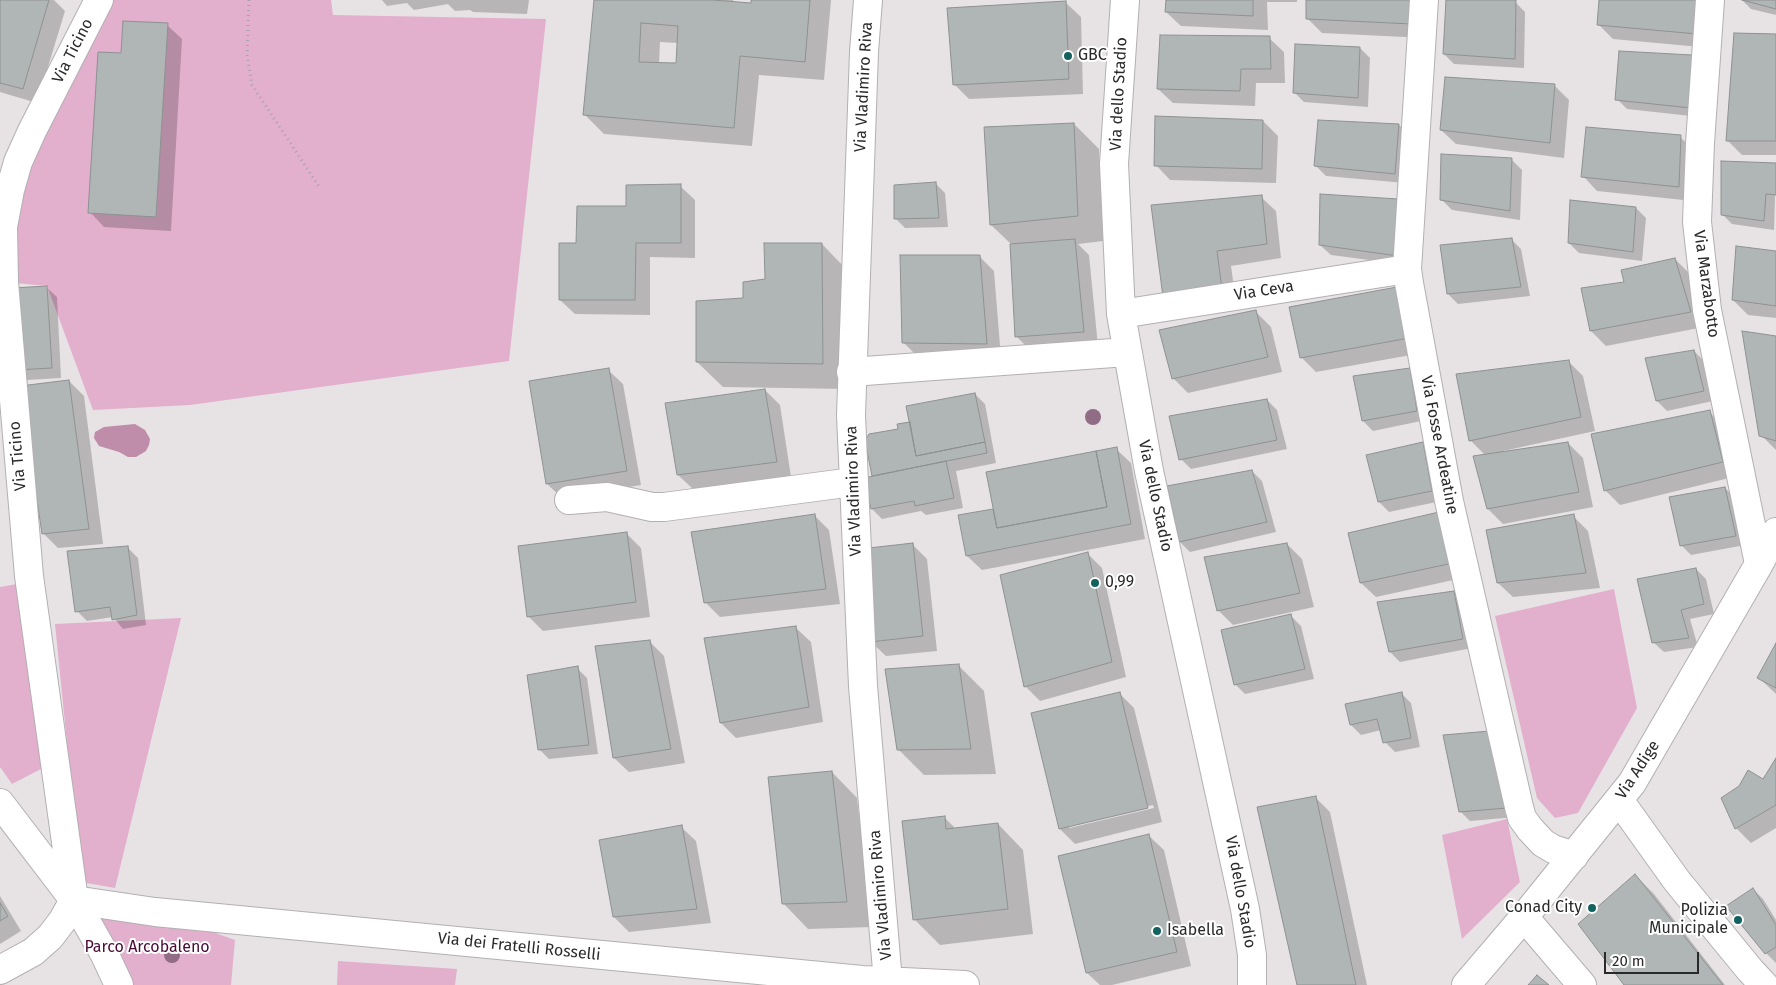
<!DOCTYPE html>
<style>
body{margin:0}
#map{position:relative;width:1776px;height:985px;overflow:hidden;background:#e7e3e5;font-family:"Fira Sans",sans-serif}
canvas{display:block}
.scale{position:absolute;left:1604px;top:952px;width:95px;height:22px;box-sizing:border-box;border:2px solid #2b2a2b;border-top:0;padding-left:6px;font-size:15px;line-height:18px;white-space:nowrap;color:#2b2a2b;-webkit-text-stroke:4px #fff;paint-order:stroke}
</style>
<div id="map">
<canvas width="1776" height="985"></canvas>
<div class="scale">20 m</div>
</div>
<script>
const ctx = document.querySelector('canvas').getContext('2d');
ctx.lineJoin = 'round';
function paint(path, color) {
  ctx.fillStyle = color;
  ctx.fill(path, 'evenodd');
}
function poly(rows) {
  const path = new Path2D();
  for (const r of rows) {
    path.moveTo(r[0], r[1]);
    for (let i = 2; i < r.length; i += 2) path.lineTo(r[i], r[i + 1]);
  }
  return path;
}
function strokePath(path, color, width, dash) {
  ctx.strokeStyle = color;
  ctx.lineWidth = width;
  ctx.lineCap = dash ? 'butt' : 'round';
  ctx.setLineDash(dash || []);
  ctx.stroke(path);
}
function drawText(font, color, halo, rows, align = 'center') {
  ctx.font = font + ' "Fira Sans",sans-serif';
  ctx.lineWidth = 4;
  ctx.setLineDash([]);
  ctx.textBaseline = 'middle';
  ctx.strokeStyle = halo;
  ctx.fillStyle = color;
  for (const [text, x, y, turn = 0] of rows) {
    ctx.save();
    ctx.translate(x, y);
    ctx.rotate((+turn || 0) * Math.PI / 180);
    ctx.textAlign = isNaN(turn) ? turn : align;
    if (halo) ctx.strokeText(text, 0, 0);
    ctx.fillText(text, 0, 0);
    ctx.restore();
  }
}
const green = poly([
 [109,0,331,0,333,15,546,19,509,361,190,405,93,410,47,286,4,282,18,162],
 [17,584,45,767,12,784,0,767,0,587],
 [1614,589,1637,708,1578,813,1555,818,1537,798,1495,616],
 [181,618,115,888,81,882,55,624],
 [1507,819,1520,882,1462,939,1442,835],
 [84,886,235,940,231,985,120,985],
 [338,961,457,969,455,985,337,985]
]);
const water = poly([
 [135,424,145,430,150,439,149,445,146,451,136,457,128,457,119,452,99,446,94,438,95,432,104,427]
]);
const shadow = poly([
 [0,0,54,0,65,11,37,103,0,92],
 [382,0,529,0,527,14,473,12,470,10,455,11,448,4,414,10,407,3,387,6],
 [595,0,733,0,733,3,752,5,752,0,831,0,824,80,759,75,752,146,604,134,585,115],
 [660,42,678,43,677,64,659,64],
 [1167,0,1297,0,1297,2,1267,2,1268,30,1181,26,1166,12],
 [1307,0,1427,0,1426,38,1322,33,1307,18],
 [1447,0,1515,2,1525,12,1524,68,1454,64,1444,54],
 [1600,0,1713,0,1711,48,1613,39,1598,24],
 [1742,0,1776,0,1776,15,1751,9],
 [1066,3,1081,17,1083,94,969,99,954,84],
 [167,25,182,39,171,231,104,227,90,212,122,55],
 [1776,35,1776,155,1742,155,1728,141],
 [1269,38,1284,52,1285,83,1256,83,1255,106,1173,103,1158,89],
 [1360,48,1370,58,1368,107,1304,102,1294,92],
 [1691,56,1701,66,1700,117,1627,109,1617,99],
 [1554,85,1569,100,1564,158,1456,144,1441,130],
 [1263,121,1278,136,1276,183,1170,180,1156,165],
 [1074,124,1099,149,1103,241,1078,244,1089,255,1098,346,1031,351,1016,336,1011,244,991,225],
 [1399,125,1409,135,1405,183,1326,176,1316,166],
 [1680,137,1695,151,1693,201,1597,191,1583,176],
 [1512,160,1522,170,1520,220,1452,210,1442,200],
 [1776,165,1774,230,1732,224,1722,214],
 [935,183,945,193,948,227,905,228,895,218],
 [680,186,695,200,695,258,650,257,650,315,575,314,560,300,578,244,627,207],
 [1321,196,1408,265,1331,255,1320,245],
 [1261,197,1276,211,1281,258,1231,266,1236,303,1164,297],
 [1636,208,1646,218,1642,261,1579,253,1569,243],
 [1511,239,1521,249,1530,296,1458,304,1448,294],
 [822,244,847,270,848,389,723,387,697,362,745,299,766,280],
 [1776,252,1776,318,1748,315,1733,300],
 [979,256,994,271,1001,358,918,357,903,342],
 [1675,259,1690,274,1704,327,1606,346,1591,331,1582,289,1626,283],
 [47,288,57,297,61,378,27,380,18,370],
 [1397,289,1422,353,1316,372,1301,357],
 [1256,312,1271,327,1282,372,1188,393,1173,378],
 [1776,337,1776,450,1761,435],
 [1694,351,1704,361,1713,401,1667,411,1657,401],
 [1568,361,1583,376,1595,431,1503,451,1504,453,1568,443,1583,458,1593,507,1503,524,1488,509,1486,456,1470,440],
 [1409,369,1419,379,1426,420,1373,431,1363,421],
 [608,370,623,384,641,485,562,498,547,484],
 [69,381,84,396,103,544,58,548,43,533],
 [765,390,780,405,791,477,693,489,678,475],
 [975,394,985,404,996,463,956,471,963,508,926,515,921,511,882,519,872,509,874,477,866,441,899,430],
 [1267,400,1277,410,1287,449,1191,469,1181,459],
 [1709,412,1724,426,1737,476,1620,505,1605,490],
 [1422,444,1432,454,1441,501,1389,512,1379,502],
 [1116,449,1131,463,1145,539,982,570,967,556,959,516,995,510],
 [1252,471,1262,481,1276,532,1190,552,1180,542],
 [1725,488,1735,498,1745,545,1691,555,1681,545],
 [1439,514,1467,577,1376,597,1361,583],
 [815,516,829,530,840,604,720,617,705,602],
 [1573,516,1588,531,1600,588,1513,597,1498,583],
 [626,533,641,548,650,617,543,631,528,616],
 [912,544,927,559,937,651,886,656,871,642],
 [1287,544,1302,559,1314,607,1233,625,1218,610],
 [128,548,138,558,146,625,123,629,113,617,87,621,77,611],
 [1087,553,1102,568,1126,677,1040,701,1025,686],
 [1696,569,1706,579,1714,614,1690,619,1698,647,1664,652,1653,642],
 [1454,592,1464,602,1472,648,1400,662,1390,652],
 [1291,616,1301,626,1314,679,1245,694,1235,684],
 [796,628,811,642,823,722,736,738,721,723,705,639],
 [649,641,664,656,685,763,629,772,614,758],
 [1776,646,1776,694,1759,678],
 [958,665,984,691,996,774,924,775,898,749],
 [577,668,587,678,598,754,549,759,539,749],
 [1119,693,1134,708,1162,822,1075,844,1060,829,1032,714],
 [1153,805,1154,808,1069,828,1069,826],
 [1401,693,1411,703,1420,747,1395,752,1385,742,1381,730,1361,735,1351,725,1346,704],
 [1445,736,1516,817,1470,821,1460,811],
 [1776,761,1776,828,1751,843,1736,828,1723,798,1764,781],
 [832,772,857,798,872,927,808,929,783,903],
 [1316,798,1330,812,1367,985,1298,985],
 [944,817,956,829,998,824,1023,850,1033,934,940,945,915,920],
 [681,827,696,841,711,923,629,932,614,917],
 [1149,836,1164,850,1191,966,1112,985,1100,985,1087,973],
 [1635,875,1654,894,1725,985,1626,985],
 [1753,889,1763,899,1776,920,1776,963,1766,953],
 [0,896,21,931,0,944]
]);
const building = poly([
 [0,0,49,0,23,89,0,83,0,0],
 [594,0,713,0,751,3,751,0,810,0,805,62,740,56,734,128,583,115,594,0],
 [641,23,678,26,676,63,639,62,641,23],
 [1166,0,1253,0,1253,16,1165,12,1166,0],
 [1306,0,1412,0,1412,24,1306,19,1306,0],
 [1446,0,1516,0,1515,59,1443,54,1446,0],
 [1599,0,1698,0,1697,34,1597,25,1599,0],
 [1742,0,1776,0,1776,9,1742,0],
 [1066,1,1069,79,953,85,947,8,1066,1],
 [123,21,168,23,156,217,88,213,98,52,121,53,123,21],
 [1734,33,1776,34,1776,141,1726,141,1734,33],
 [1160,35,1270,36,1271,69,1241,69,1240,91,1157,89,1160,35],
 [1295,44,1360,47,1358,98,1293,93,1295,44],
 [1619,51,1692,55,1691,108,1615,100,1619,51],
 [1445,77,1555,84,1550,143,1440,130,1445,77],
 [1155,116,1263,120,1262,169,1154,166,1155,116],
 [1318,120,1399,124,1395,174,1314,166,1318,120],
 [1074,123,1078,216,990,225,984,127,1074,123],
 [1586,127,1681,135,1679,187,1581,177,1586,127],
 [1441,154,1512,158,1510,211,1440,200,1441,154],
 [1721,161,1776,163,1776,195,1766,194,1764,221,1721,215,1721,161],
 [936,182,939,218,894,219,894,185,936,182],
 [681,184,681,243,636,243,635,300,559,300,559,243,576,243,577,206,626,206,626,185,681,184],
 [1320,194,1398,199,1398,256,1319,245,1320,194],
 [1262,195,1267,244,1217,251,1222,289,1163,297,1151,205,1262,195],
 [1570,200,1636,207,1633,252,1568,243,1570,200],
 [1512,238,1521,287,1447,294,1440,245,1512,238],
 [1075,239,1084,332,1015,337,1010,244,1075,239],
 [764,243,822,243,823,364,696,362,696,301,743,298,743,282,765,279,764,243],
 [1736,246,1776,251,1776,306,1732,300,1736,246],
 [900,255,980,255,987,344,902,343,900,255],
 [1675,258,1691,312,1590,331,1581,288,1624,282,1621,270,1675,258],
 [47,286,52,368,16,370,12,288,47,286],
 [1397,287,1409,338,1300,358,1289,307,1397,287],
 [1256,310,1268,357,1172,379,1159,330,1256,310],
 [1742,331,1776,336,1776,441,1759,436,1742,331],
 [1694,350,1704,391,1656,401,1645,358,1694,350],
 [1569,360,1581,417,1469,441,1456,374,1569,360],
 [609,368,627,471,546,484,529,381,609,368],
 [1410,368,1417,411,1362,421,1353,376,1410,368],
 [69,380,89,529,42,534,20,386,69,380],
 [765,389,777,462,677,475,665,403,765,389],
 [975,393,985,442,916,456,906,406,975,393],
 [1267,399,1277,440,1179,460,1169,416,1267,399],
 [1710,410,1723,462,1604,491,1591,434,1710,410],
 [910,422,916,456,985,442,987,453,872,476,865,440,869,434,898,429,897,424,910,422],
 [1423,442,1432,491,1378,502,1366,455,1423,442],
 [1568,442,1579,492,1487,509,1473,456,1568,442],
 [1117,447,1131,524,966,556,958,515,993,509,997,528,1107,507,1096,451,1117,447],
 [1096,451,1107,507,997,528,986,472,1096,451],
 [946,461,954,498,915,506,914,501,871,509,864,478,946,461],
 [1252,470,1267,522,1179,542,1167,486,1252,470],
 [1725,487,1736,536,1680,546,1669,497,1725,487],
 [1439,512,1453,563,1360,583,1348,533,1439,512],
 [815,514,826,589,704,603,691,532,815,514],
 [1574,514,1586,573,1497,583,1486,530,1574,514],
 [627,532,636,602,527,617,518,546,627,532],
 [913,543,923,636,870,642,860,549,913,543],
 [1287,543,1300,593,1217,611,1204,557,1287,543],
 [128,546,137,615,112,620,110,607,75,612,67,551,128,546],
 [1088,552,1112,662,1024,687,1000,575,1088,552],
 [1696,568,1704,604,1681,610,1689,638,1652,643,1637,579,1696,568],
 [1454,591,1463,639,1389,652,1377,602,1454,591],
 [1291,614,1305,669,1234,685,1221,630,1291,614],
 [796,626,809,707,720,723,704,638,796,626],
 [650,640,671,749,613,758,595,646,650,640],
 [1776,643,1776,688,1757,678,1776,643],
 [959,664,971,749,897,750,885,669,959,664],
 [578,666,589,745,538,750,527,675,578,666],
 [1120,692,1148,808,1059,829,1031,713,1120,692],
 [1402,692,1411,738,1383,743,1377,719,1350,725,1345,704,1402,692],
 [1490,731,1507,808,1459,812,1443,735,1490,731],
 [1776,758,1776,805,1735,829,1721,798,1739,786,1748,770,1763,779,1776,758],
 [832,771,847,902,782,904,768,777,832,771],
 [1316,796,1356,985,1297,985,1257,807,1316,796],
 [945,816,946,829,998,823,1008,909,913,920,902,821,945,816],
 [682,825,697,909,613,917,599,840,682,825],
 [1149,834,1177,952,1086,973,1058,856,1149,834],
 [1635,874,1723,985,1624,985,1578,924,1635,874],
 [1753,888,1776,925,1776,947,1765,954,1726,906,1753,888],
 [0,903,8,916,0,921,0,903],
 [1537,975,1549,985,1528,985,1537,975]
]);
const path = poly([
 [249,0,247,54,252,85,320,188]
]);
const minor = poly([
 [868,0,864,52,851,415,863,686,888,982],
 [1125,0,1114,164,1121,314,1149,471,1245,909,1252,955,1252,985],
 [1424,0,1407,269,1409,283,1449,501,1519,807,1522,818,1530,829,1543,843,1553,849,1574,856],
 [1710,0,1700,143,1697,222,1707,310,1759,564],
 [1121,314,1407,269],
 [851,372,1127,352],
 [569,500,607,497,652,507,664,507,853,482],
 [1619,800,1677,881,1750,970,1764,985],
 [0,803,74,900,104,953,119,985],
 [74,900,29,576,4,282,3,227,10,190,18,162,32,131,99,0],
 [74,900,155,912,862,980,965,985],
 [1524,917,1582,985],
 [0,970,33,952,50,937,63,920,74,900],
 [1466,985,1524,917,1632,783,1759,564,1776,532]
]);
const trees = [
 [1093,417],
 [172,955]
];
const markers = [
 [1068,56,5,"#126260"],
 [1095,583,5,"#126260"],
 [1592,908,5,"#126260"],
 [1738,920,5,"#126260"],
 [1157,931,5,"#126260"]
];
const streetNames = [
 ["Via Ticino",73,51,-63],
 ["Via Vladimiro Riva",864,87,-87],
 ["Via dello Stadio",1119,94,-87],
 ["Via Marzabotto",1706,284,82],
 ["Via Ceva",1264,291,-9],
 ["Via Fosse Ardeatine",1439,445,79],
 ["Via Ticino",18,456,-95],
 ["Via Vladimiro Riva",854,491,-92],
 ["Via dello Stadio",1155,496,78],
 ["Via Adige",1638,770,-57],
 ["Via dello Stadio",1240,892,80],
 ["Via Vladimiro Riva",881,895,-95],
 ["Via dei Fratelli Rosselli",519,947,6]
];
const poiNames = [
 ["GBC",1078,56],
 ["0,99",1105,583],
 ["Conad City",1582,908,"right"],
 ["Polizia",1728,911,"right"],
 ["Municipale",1728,929,"right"],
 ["Isabella",1167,931]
];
const parkNames = [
 ["Parco Arcobaleno",147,948]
];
paint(green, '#e2afcd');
paint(water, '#bf8caa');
paint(shadow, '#0003');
paint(building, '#b0b5b5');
strokePath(building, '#8d9291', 1);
strokePath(minor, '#b3afb2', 30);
strokePath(path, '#a7a4a6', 3, [1, 4]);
strokePath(minor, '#fff', 28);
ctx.fillStyle = '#906c85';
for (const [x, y] of trees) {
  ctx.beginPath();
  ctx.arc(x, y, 8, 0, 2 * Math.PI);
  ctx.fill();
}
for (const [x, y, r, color] of markers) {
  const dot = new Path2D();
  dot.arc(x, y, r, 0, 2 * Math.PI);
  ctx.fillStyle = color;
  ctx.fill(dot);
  strokePath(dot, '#fff', 2);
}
drawText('16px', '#2b2a2b', '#fff', streetNames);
drawText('16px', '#2b2a2b', '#fff', poiNames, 'left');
drawText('16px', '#490b36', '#fff', parkNames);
</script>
